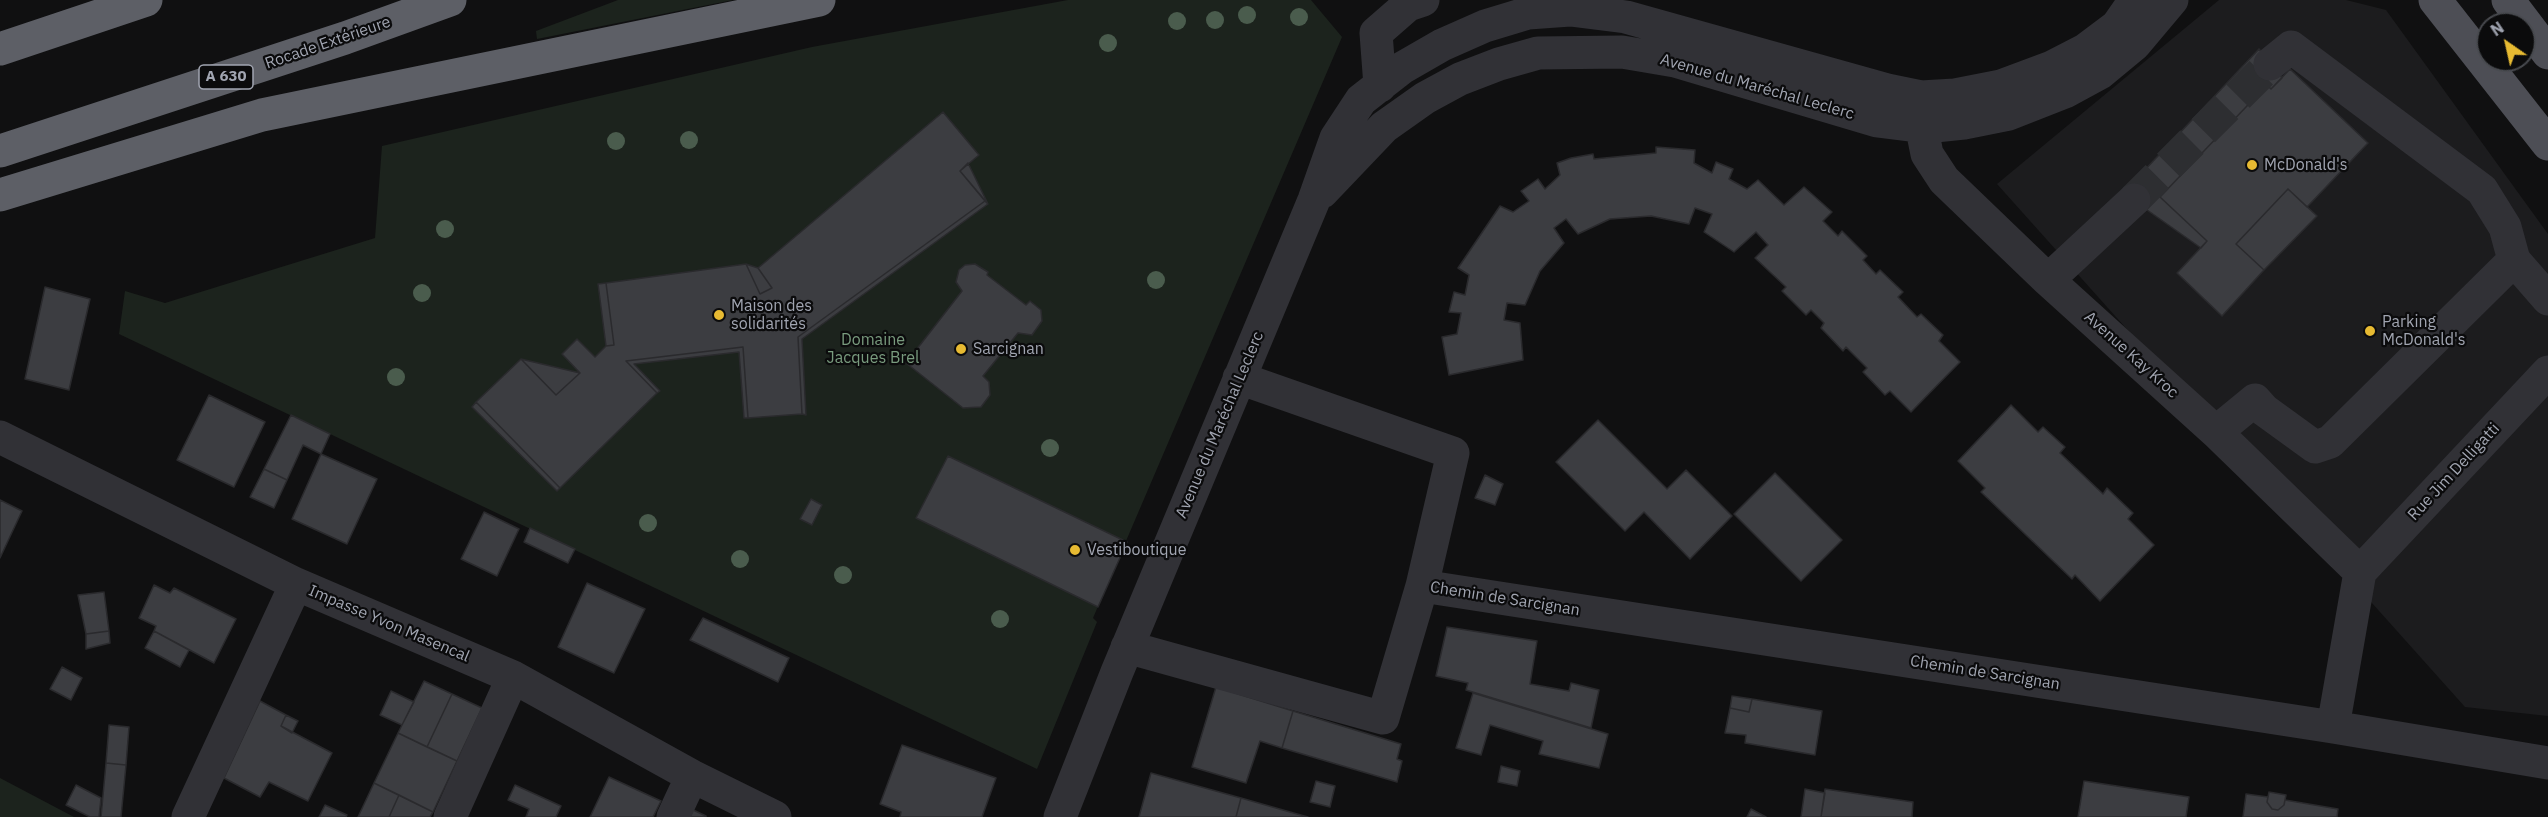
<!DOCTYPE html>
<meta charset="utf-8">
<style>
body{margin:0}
#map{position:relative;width:2548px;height:817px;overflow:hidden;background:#101011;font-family:"IBM Plex Sans",sans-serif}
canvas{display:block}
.north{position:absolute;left:2476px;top:12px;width:60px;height:60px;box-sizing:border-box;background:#0b0b0c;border:2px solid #47494e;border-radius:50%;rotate:326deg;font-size:16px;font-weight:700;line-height:24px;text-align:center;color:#a1a5b1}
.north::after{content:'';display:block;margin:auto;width:21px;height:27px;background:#e7ba32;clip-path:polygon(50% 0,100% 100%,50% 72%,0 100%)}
</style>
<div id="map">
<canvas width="2548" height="817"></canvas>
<div class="north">N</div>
</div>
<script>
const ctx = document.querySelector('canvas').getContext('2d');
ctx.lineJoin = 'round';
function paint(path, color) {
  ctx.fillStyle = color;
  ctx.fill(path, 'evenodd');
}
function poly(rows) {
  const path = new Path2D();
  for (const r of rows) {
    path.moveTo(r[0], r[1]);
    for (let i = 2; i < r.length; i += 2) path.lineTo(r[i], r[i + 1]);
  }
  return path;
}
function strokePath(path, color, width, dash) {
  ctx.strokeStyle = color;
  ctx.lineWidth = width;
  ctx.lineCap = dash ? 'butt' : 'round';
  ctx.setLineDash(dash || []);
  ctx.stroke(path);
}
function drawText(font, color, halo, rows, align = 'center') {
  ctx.font = font + ' "IBM Plex Sans",sans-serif';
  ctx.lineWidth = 4.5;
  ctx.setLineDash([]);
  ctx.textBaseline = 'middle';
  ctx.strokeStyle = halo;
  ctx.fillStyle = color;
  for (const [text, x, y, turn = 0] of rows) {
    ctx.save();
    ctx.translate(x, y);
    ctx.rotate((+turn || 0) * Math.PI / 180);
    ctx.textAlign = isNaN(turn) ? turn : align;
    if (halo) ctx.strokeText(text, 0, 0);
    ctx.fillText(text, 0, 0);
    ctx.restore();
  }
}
const built = poly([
 [2219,0,2346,0,2386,10,2548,234,2548,716,2465,707,1997,184]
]);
const green = poly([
 [618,0,733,0,537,39,536,31],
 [1068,0,1311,0,1342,37,1093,618,1097,622,1037,769,119,334,125,291,165,303,375,238,382,146,812,47],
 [0,778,74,817,0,817]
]);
const building = poly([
 [2259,49,2282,78,2271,89,2267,85,2160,197,2207,241,2201,248,2123,193,2259,49],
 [2290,69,2368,143,2307,207,2288,189,2236,244,2264,270,2222,316,2177,273,2207,241,2160,197,2267,85,2271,89,2290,69],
 [943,112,979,155,960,171,985,201,798,337,802,414,748,418,743,347,626,361,657,393,560,488,476,402,521,359,556,395,580,373,562,354,577,339,595,357,606,346,614,345,606,283,746,264,760,294,772,288,758,268,943,112],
 [1656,147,1695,150,1694,163,1712,173,1716,162,1733,169,1729,179,1747,189,1758,180,1784,205,1804,187,1832,212,1823,221,1838,236,1842,231,1867,256,1863,260,1876,274,1880,270,1903,292,1898,297,1917,317,1921,314,1943,335,1939,341,1960,362,1911,412,1890,391,1885,395,1863,372,1867,368,1846,347,1843,351,1821,328,1824,323,1811,310,1806,315,1782,291,1786,287,1755,258,1768,245,1756,232,1734,252,1704,232,1712,214,1695,208,1689,224,1651,216,1610,219,1578,234,1566,219,1554,228,1564,243,1540,271,1525,305,1507,303,1504,320,1520,323,1523,360,1449,375,1442,337,1457,334,1461,313,1449,312,1454,292,1465,295,1469,275,1458,268,1500,206,1513,212,1529,201,1521,191,1538,179,1545,189,1560,175,1557,163,1571,158,1593,154,1594,159,1656,153,1656,147],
 [968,163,988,204,960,171,968,163],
 [2288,189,2317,216,2264,270,2236,244,2288,189],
 [985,201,988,204,802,339,806,415,802,414,798,337,985,201],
 [746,264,758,268,772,288,760,294,746,264],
 [975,264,988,272,987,275,1026,305,1030,301,1041,310,1042,321,1032,335,1018,333,983,376,989,382,990,395,981,407,963,408,906,363,962,291,956,282,959,270,965,265,975,264],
 [606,283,614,345,606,346,598,284,606,283],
 [45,287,90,299,69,390,25,379,45,287],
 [743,347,748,418,744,418,739,352,634,364,660,391,657,393,626,361,743,347],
 [521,359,580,373,556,395,521,359],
 [209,395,265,422,234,487,177,460,209,395],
 [476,402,560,488,557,491,472,407,476,402],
 [2011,405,2038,432,2043,427,2065,447,2060,453,2103,494,2107,488,2133,513,2128,519,2154,545,2100,601,2075,575,2072,579,1981,492,1985,488,1958,461,2011,405],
 [291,415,330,434,321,454,303,445,287,480,264,469,291,415],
 [1598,420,1667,489,1686,470,1732,516,1690,559,1644,512,1625,531,1556,462,1598,420],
 [321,454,377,479,347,544,292,519,321,454],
 [948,456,1127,542,1098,607,916,518,948,456],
 [264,469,287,480,274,508,250,497,264,469],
 [1775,473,1842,540,1801,581,1734,514,1775,473],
 [1485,475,1503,484,1495,505,1475,498,1485,475],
 [811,499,822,505,812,525,800,519,811,499],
 [0,500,22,511,0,558,0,500],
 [484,512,519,529,497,576,461,559,484,512],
 [530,528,575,549,568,563,524,542,530,528],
 [587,583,645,609,614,673,558,647,587,583],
 [154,585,170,593,174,588,236,619,214,663,154,631,156,626,139,618,154,585],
 [104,592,109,631,86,634,78,595,104,592],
 [703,618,789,658,778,682,690,640,703,618],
 [1447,627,1537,641,1530,684,1569,691,1571,683,1599,690,1591,728,1466,690,1468,683,1436,676,1447,627],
 [109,631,110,643,86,649,86,634,109,631],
 [154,631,189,650,180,667,145,648,154,631],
 [62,667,82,678,71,700,50,689,62,667],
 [424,681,452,694,427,747,398,733,424,681],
 [1216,687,1293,711,1282,748,1260,741,1246,783,1192,767,1216,687],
 [391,691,414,702,402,725,380,715,391,691],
 [1473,693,1608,734,1599,768,1539,754,1543,741,1490,725,1481,755,1456,748,1473,693],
 [452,694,482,708,457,761,427,747,452,694],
 [1732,696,1752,699,1749,712,1730,708,1732,696],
 [1752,699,1822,711,1815,755,1745,743,1746,735,1725,733,1730,708,1749,712,1752,699],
 [260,701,286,715,281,726,332,753,308,801,269,782,260,797,224,778,260,701],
 [1293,711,1401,744,1397,759,1402,761,1397,782,1282,748,1293,711],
 [286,715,298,721,292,733,281,726,286,715],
 [109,725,129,727,126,765,106,763,109,725],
 [398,733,457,761,433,812,374,783,398,733],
 [902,745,996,778,982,817,900,817,901,812,880,804,902,745],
 [106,763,126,765,121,817,101,817,106,763],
 [1501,766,1520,771,1517,786,1498,782,1501,766],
 [1151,773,1241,798,1236,817,1139,817,1151,773],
 [609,777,661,801,653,817,590,817,609,777],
 [1316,781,1335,786,1330,807,1310,802,1316,781],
 [2084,781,2189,797,2186,817,2078,817,2084,781],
 [374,783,399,795,389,817,358,817,374,783],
 [76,785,101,798,99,817,90,817,66,805,76,785],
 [515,785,561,806,556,817,526,817,529,809,508,800,515,785],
 [1805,789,1825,793,1821,817,1801,817,1805,789],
 [1825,789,1913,802,1912,817,1821,817,1825,789],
 [2269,792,2286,795,2284,805,2278,810,2272,809,2267,802,2269,792],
 [2246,794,2268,797,2267,802,2272,809,2278,810,2284,805,2285,800,2338,809,2337,817,2243,817,2246,794],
 [399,795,433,812,430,817,389,817,399,795],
 [1241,798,1290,812,1308,817,1236,817,1241,798],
 [325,805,347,815,346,817,319,817,325,805],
 [689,808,706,816,706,817,685,817,689,808],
 [1751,809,1766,817,1747,817,1751,809]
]);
const minorTunnel = poly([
 [2134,200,2270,64]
]);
const minor = poly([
 [2270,64,2291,47,2482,190,2505,227,2514,260,2548,299],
 [1380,86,1376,33,1408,5,1423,0],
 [1925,127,1924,139,1927,154,1944,180,2048,280,2216,432,2360,572],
 [1322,192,1384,127,1425,98,1460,79,1499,64,1538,53,1622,52,1675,61,1877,121,1925,127,1964,123,2009,114,2065,92,2100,73,2135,44,2172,0],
 [2048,280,2134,200],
 [2216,432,2255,400,2264,410,2315,447,2330,442,2514,260],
 [0,437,296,584,513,677,692,776,775,817],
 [2360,572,2548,372],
 [1422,586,2333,727,2548,763],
 [1127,647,1383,718,1422,586,1453,453,1239,378],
 [2333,727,2360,572],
 [188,817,296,584],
 [450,817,513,677],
 [673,817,692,776],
 [1060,817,1117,672,1314,200,1336,138,1361,100,1402,68,1442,45,1485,26,1528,13,1570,10,1626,17,1887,90,1921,97,1955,95,2001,86,2052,67,2085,50,2117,26,2135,0]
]);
const major = poly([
 [2435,0,2548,144],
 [2508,0,2548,53]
]);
const highway = poly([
 [0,49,146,0],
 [0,151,345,38,450,0],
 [0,195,262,115,819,0]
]);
const trees = [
 [1247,15],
 [1299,17],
 [1215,20],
 [1177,21],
 [1108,43],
 [689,140],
 [616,141],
 [445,229],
 [1156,280],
 [422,293],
 [396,377],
 [1050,448],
 [648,523],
 [740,559],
 [843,575],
 [1000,619]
];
const markers = [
 [2252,165,6,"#e7ba32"],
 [719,315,6,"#e7ba32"],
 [2370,331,6,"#e7ba32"],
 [961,349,6,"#e7ba32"],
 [1075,550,6,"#e7ba32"]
];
const shields = [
 [226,77,54]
];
const shieldNames = [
 ["A 630",226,77]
];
const streetNames = [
 ["Rocade Extérieure",328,43,-19],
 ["Avenue du Maréchal Leclerc",1757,87,16],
 ["Avenue Kay Kroc",2131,355,42],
 ["Avenue du Maréchal Leclerc",1220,425,-67],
 ["Rue Jim Delligatti",2454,472,-47],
 ["Chemin de Sarcignan",1505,599,9],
 ["Impasse Yvon Masencal",389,624,23],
 ["Chemin de Sarcignan",1985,673,9]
];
const poiNames = [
 ["McDonald's",2264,165],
 ["Maison des",731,306],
 ["solidarités",731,324],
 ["Parking",2382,322],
 ["McDonald's",2382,340],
 ["Sarcignan",973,349],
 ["Vestiboutique",1087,550]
];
const parkNames = [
 ["Domaine",873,340],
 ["Jacques Brel",873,358]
];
paint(built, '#1c1c1e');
paint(green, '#1c231d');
paint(building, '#3c3d41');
strokePath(building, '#2a2a2d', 1.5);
strokePath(minorTunnel, '#2d2e31', 33, [33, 16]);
strokePath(minor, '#313136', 33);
strokePath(major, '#4d4e55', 33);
strokePath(highway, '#5d5f66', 33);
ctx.fillStyle = '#4a5c4d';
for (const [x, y] of trees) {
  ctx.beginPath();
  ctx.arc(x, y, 9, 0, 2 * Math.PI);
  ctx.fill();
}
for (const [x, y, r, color] of markers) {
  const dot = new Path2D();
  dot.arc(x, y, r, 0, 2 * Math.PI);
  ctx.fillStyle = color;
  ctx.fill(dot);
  strokePath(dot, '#0b0b0c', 2);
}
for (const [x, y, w] of shields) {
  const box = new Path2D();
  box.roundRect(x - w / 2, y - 12, w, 24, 4.5);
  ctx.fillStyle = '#0b0b0c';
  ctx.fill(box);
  strokePath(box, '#a1a5b1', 1.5);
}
drawText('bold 15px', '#a1a5b1', null, shieldNames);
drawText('16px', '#a1a5b1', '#0b0b0c', streetNames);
drawText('16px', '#a1a5b1', '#0b0b0c', poiNames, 'left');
drawText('16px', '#799b7e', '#0b0b0c', parkNames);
</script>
